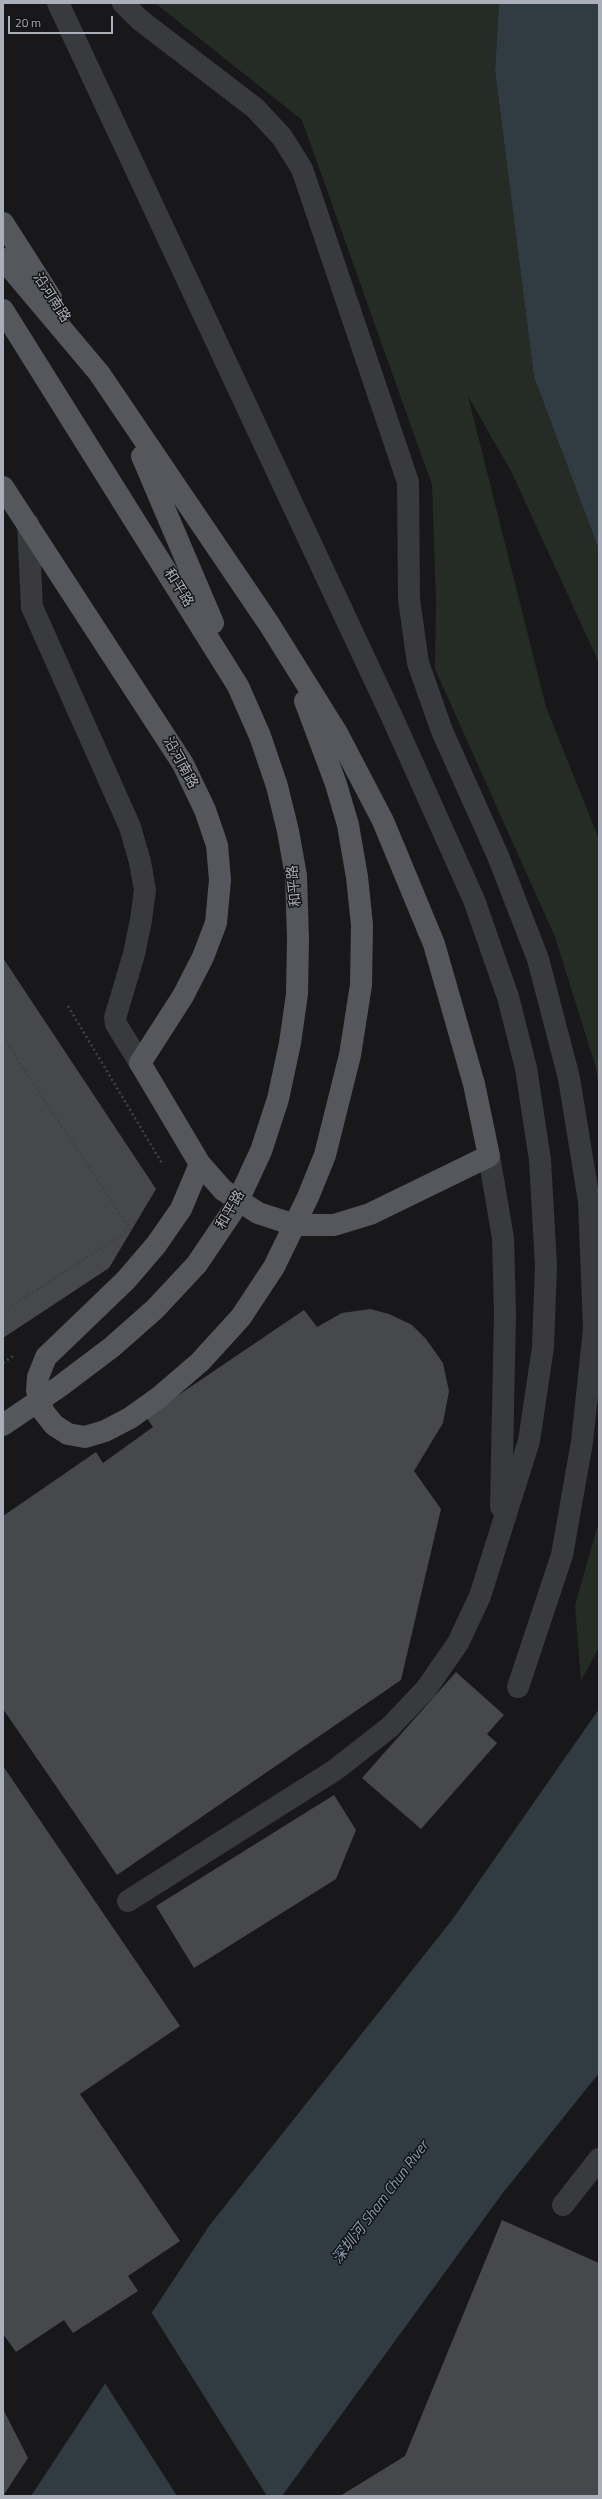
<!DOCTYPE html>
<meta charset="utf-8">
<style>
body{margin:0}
#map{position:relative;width:602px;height:2499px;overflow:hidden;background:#18181a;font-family:"Titillium Web",sans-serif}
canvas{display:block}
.frame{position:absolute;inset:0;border:4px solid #abafb9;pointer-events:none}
.scale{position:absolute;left:8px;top:16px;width:105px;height:18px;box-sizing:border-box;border:2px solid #abafb9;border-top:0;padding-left:5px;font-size:12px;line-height:14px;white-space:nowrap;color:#abafb9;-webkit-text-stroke:3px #131315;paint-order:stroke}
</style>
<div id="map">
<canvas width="602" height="2499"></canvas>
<div class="frame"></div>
<div class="scale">20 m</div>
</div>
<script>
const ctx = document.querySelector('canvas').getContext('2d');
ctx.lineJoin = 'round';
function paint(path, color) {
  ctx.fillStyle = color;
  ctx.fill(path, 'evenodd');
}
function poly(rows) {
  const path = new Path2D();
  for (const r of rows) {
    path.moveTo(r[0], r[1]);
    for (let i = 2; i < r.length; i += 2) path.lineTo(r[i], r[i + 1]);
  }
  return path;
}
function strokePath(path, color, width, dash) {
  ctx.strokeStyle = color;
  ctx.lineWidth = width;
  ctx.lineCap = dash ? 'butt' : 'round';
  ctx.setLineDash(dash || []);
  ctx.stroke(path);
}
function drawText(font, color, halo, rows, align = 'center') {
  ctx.font = font + ' "Titillium Web","Noto Sans SC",sans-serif';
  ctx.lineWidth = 3;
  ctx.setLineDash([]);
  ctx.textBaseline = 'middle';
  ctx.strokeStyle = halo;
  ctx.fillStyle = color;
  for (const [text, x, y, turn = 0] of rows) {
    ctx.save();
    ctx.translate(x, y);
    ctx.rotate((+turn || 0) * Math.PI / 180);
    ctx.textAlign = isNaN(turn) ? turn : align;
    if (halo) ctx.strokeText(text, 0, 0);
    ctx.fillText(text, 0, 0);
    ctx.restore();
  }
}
const green = poly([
 [155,3,499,3,495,71,534,377,599,550,599,663,512,473,468,396,546,707,599,839,599,1089,596,1068,555,937,435,669,436,600,432,485,302,120],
 [599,1521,599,1647,581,1681,575,1605]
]);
const water = poly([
 [499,3,599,3,599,550,534,377,495,71],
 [599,1709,599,2073,502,2194,282,2496,31,2496,209,2226,452,1920]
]);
const pier = poly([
 [150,2310,267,2496,177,2496,103,2380]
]);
const building = poly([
 [3,958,156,1189,109,1268,3,1338],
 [370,1309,389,1314,412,1325,426,1339,443,1363,449,1391,443,1423,414,1471,441,1509,401,1680,117,1875,3,1709,3,1516,96,1452,103,1463,153,1427,146,1417,304,1310,317,1327,342,1313],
 [456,1672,504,1715,487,1734,497,1743,421,1829,362,1778],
 [3,1766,180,2026,80,2094,180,2241,128,2276,138,2291,73,2333,64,2320,16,2352,3,2334],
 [334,1795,356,1830,336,1879,194,1968,156,1906],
 [502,2220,599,2263,599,2496,340,2496,405,2456],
 [3,2409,28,2458,3,2496]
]);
const path = poly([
 [68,1006,163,1165],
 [3,1037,130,1229,3,1312],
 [3,1363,13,1356]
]);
const minor = poly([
 [58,3,392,717,474,900,508,997,526,1068,540,1160,546,1265,543,1347,529,1441,480,1596,458,1643,426,1689,390,1727,335,1770,128,1901],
 [123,3,140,20,255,108,282,137,302,169,408,482,409,599,418,663,442,731,498,856,538,959,569,1078,589,1201,594,1329,582,1442,562,1555,518,1687],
 [28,524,32,607,130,827,140,862,145,890,141,920,134,954,115,1018,116,1024,140,1063],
 [489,1156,503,1238,505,1313,501,1507],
 [563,2205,599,2159]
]);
const major = poly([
 [3,223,51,298],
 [3,259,99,373,269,624,337,733,383,821,434,944,474,1084,489,1156,370,1214,334,1225,295,1225,258,1213,223,1190,200,1164,140,1063,183,996,203,957,216,923,220,880,217,845,205,810,183,764,3,487],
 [3,310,238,686,260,736,277,786,288,831,296,876],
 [142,456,213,623],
 [200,1164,181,1209,156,1245,126,1280,46,1357,38,1377,37,1390,43,1411,54,1425,68,1434,85,1437,105,1431,130,1418,158,1398,200,1362,241,1317,274,1267,308,1197,325,1155,350,1055,361,985,362,925,357,877,348,825,336,784,305,701]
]);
const majorBridge = poly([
 [3,1425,59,1387,112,1347,155,1309,197,1264,234,1209,261,1151,278,1099,290,1043,297,994,298,939,296,876]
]);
const streetNames = [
 ["沿河南路",51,298,57],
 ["和平路",178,588,58],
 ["沿河南路",180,763,61],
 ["和平路",295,886,-95],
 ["和平路",231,1210,-60]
];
const waterNames = [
 ["深圳河 Sham Chun River",381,2203,-53]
];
paint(green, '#242c25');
paint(water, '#313b42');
paint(pier, '#18181a');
paint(building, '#47484c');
strokePath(path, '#3f4145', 2.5, [2, 3]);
strokePath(minor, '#393a3e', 22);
strokePath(major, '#55575d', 22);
strokePath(majorBridge, '#55575d', 22);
drawText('14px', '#abafb9', '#131315', streetNames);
drawText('italic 15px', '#849db1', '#131315', waterNames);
</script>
